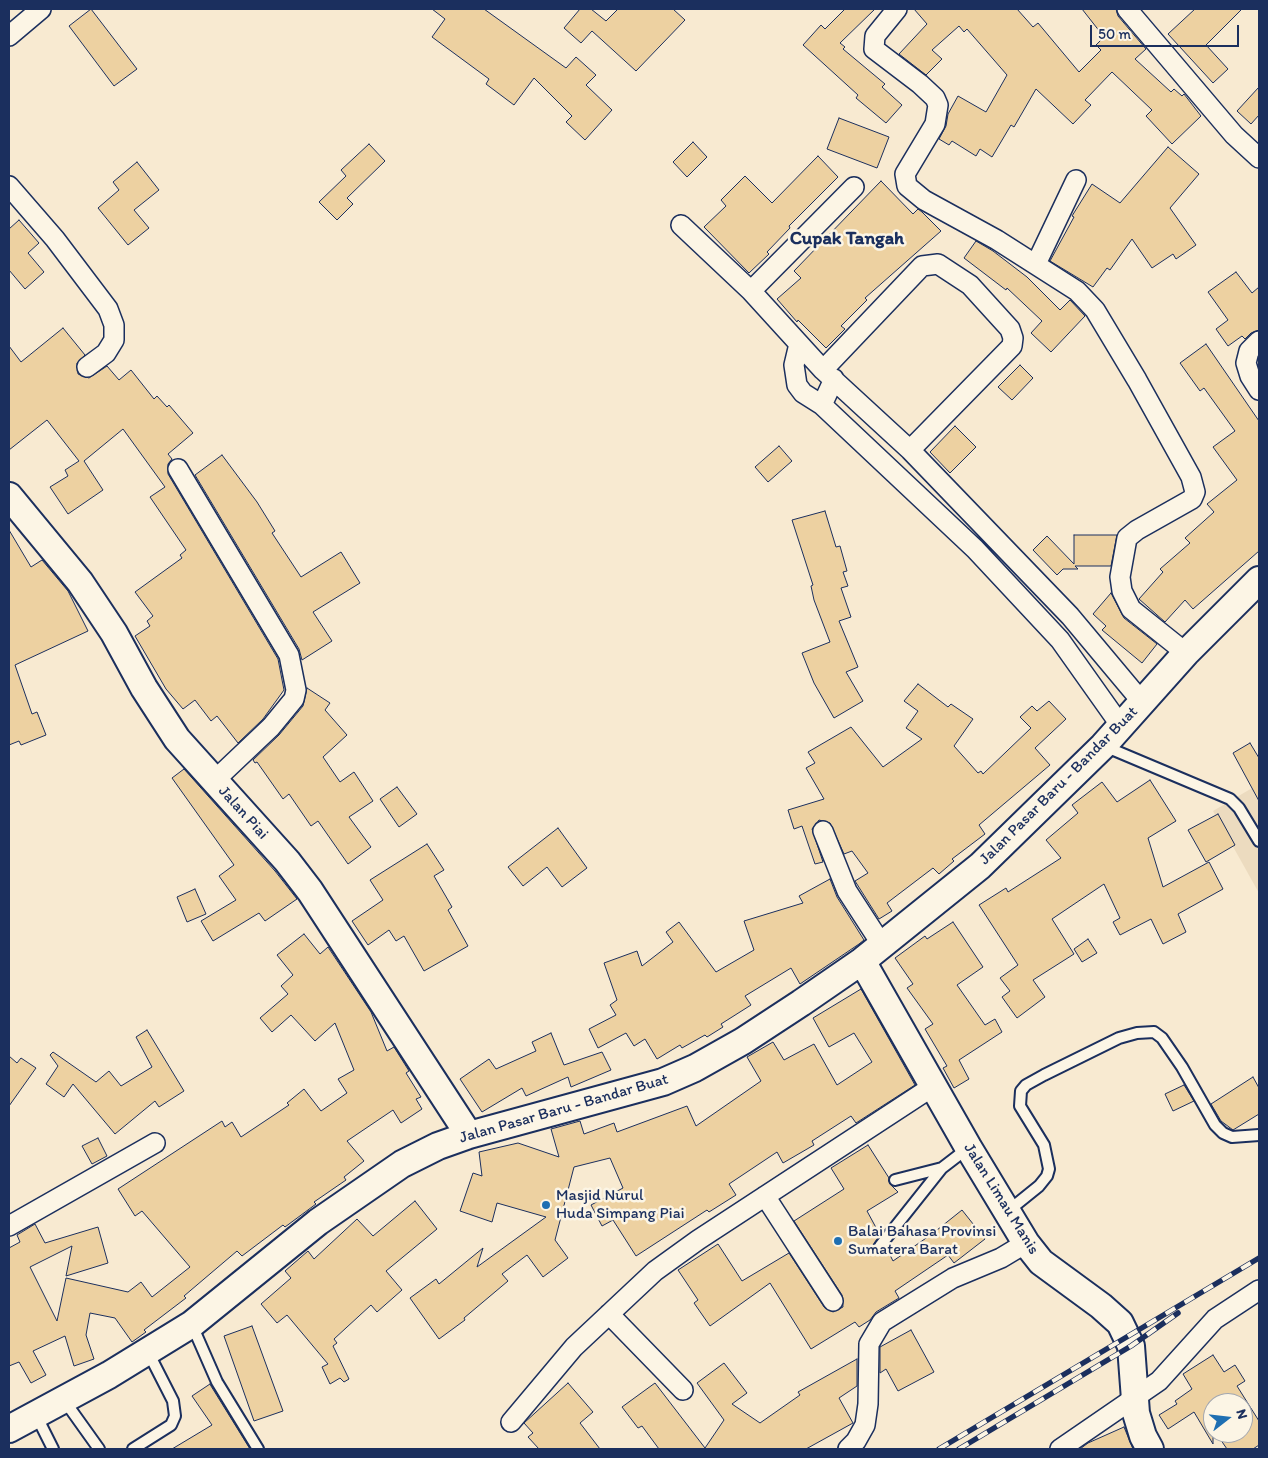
<!DOCTYPE html>
<style>
body{margin:0}
#map{position:relative;width:1268px;height:1458px;overflow:hidden;background:#f8ead1;font-family:Itim,sans-serif}
canvas{display:block}
.frame{position:absolute;inset:0;border:10px solid #1b2f5e;pointer-events:none}
.north{position:absolute;left:1203px;top:1393px;width:50px;height:50px;box-sizing:border-box;background:#fcf5e5;border:1px solid #a2a6af;border-radius:50%;rotate:74deg;font-size:14px;font-weight:700;line-height:20px;text-align:center;color:#1b2f5e}
.north::after{content:'';display:block;margin:auto;width:18px;height:22px;background:#1f6fb2;clip-path:polygon(50% 0,100% 100%,50% 72%,0 100%)}
.scale{position:absolute;left:1090px;top:25px;width:149px;height:22px;box-sizing:border-box;border:2px solid #1b2f5e;border-top:0;padding-left:6px;font-size:15px;line-height:18px;white-space:nowrap;color:#1b2f5e;-webkit-text-stroke:4px #fcf5e5;paint-order:stroke}
</style>
<div id="map">
<canvas width="1268" height="1458"></canvas>
<div class="frame"></div>
<div class="north">N</div>
<div class="scale">50 m</div>
</div>
<script>
const ctx = document.querySelector('canvas').getContext('2d');
ctx.lineJoin = 'round';
function paint(path, color) {
  ctx.fillStyle = color;
  ctx.fill(path, 'evenodd');
}
function poly(rows) {
  const path = new Path2D();
  for (const r of rows) {
    path.moveTo(r[0], r[1]);
    for (let i = 2; i < r.length; i += 2) path.lineTo(r[i], r[i + 1]);
  }
  return path;
}
function strokePath(path, color, width, dash) {
  ctx.strokeStyle = color;
  ctx.lineWidth = width;
  ctx.lineCap = dash ? 'butt' : 'round';
  ctx.setLineDash(dash || []);
  ctx.stroke(path);
}
function drawText(font, color, halo, rows, align = 'center') {
  ctx.font = font + ' Itim,sans-serif';
  ctx.lineWidth = 5;
  ctx.setLineDash([]);
  ctx.textBaseline = 'middle';
  ctx.strokeStyle = halo;
  ctx.fillStyle = color;
  for (const [text, x, y, turn = 0] of rows) {
    ctx.save();
    ctx.translate(x, y);
    ctx.rotate((+turn || 0) * Math.PI / 180);
    ctx.textAlign = isNaN(turn) ? turn : align;
    if (halo) ctx.strokeText(text, 0, 0);
    ctx.fillText(text, 0, 0);
    ctx.restore();
  }
}
const built = poly([
 [1259,784,1259,893,1213,811]
]);
const building = poly([
 [91,9,137,69,114,86,69,26,91,9],
 [432,9,484,9,566,68,576,57,596,75,586,85,612,110,585,140,566,122,572,116,534,78,514,105,486,84,489,79,432,37,445,19,432,9],
 [580,9,591,9,606,21,618,9,673,9,685,20,636,71,592,31,581,43,564,28,580,9],
 [845,9,875,9,840,43,845,47,843,49,885,84,882,87,902,105,886,123,856,98,858,95,803,45,821,25,825,29,845,9],
 [914,9,1017,9,1033,27,1038,23,1079,72,1101,50,1096,45,1104,37,1082,9,1116,9,1118,16,1146,49,1135,59,1171,92,1174,89,1182,96,1184,94,1201,116,1172,144,1146,116,1152,110,1112,72,1085,100,1091,105,1073,124,1036,89,1014,127,1011,125,992,157,980,149,976,156,952,141,949,145,939,139,946,126,948,114,958,96,986,112,1007,75,967,29,964,32,959,26,932,50,942,59,926,75,899,54,927,24,914,9],
 [1195,9,1242,9,1206,45,1228,69,1213,83,1168,34,1195,9],
 [1259,87,1259,115,1251,124,1237,111,1259,87],
 [839,118,889,137,877,168,827,149,839,118],
 [693,142,707,157,687,177,673,162,693,142],
 [369,144,385,161,347,198,353,204,337,220,319,202,346,176,341,170,369,144],
 [1168,147,1199,174,1170,208,1196,245,1176,259,1173,254,1152,268,1132,239,1110,270,1107,268,1093,287,1050,261,1074,217,1072,216,1092,184,1120,203,1168,147],
 [818,156,838,177,789,226,790,228,767,252,769,254,749,273,704,227,726,206,721,200,745,176,772,203,818,156],
 [137,162,159,190,134,210,149,228,128,245,98,208,119,190,113,182,137,162],
 [881,181,913,214,918,209,922,212,941,231,865,298,867,300,841,326,845,329,826,348,798,320,797,322,777,299,801,278,794,271,881,181],
 [19,220,39,243,28,253,44,272,25,289,9,270,9,229,19,220],
 [976,241,993,251,1027,277,1060,310,1070,300,1085,316,1051,352,1031,333,1042,321,1007,288,1006,290,964,258,976,241],
 [1236,272,1252,293,1259,287,1259,330,1251,333,1245,339,1242,336,1228,346,1216,329,1228,320,1208,292,1236,272],
 [63,328,85,355,77,363,78,374,89,378,107,366,119,380,131,370,154,399,157,396,167,407,169,405,193,433,168,454,172,459,168,464,168,474,278,659,284,690,263,719,238,743,217,716,211,721,195,700,183,709,166,689,135,636,150,626,147,621,153,616,135,592,182,558,180,555,186,550,150,497,165,487,123,429,84,461,103,490,68,514,50,487,68,476,65,470,79,461,47,420,9,450,9,346,21,362,63,328],
 [1206,344,1259,421,1259,551,1193,609,1185,600,1165,622,1139,599,1163,572,1160,569,1190,543,1185,538,1214,512,1207,504,1237,480,1213,447,1235,431,1204,388,1200,391,1180,363,1206,344],
 [1020,365,1033,378,1012,400,998,387,1020,365],
 [955,426,976,447,950,473,930,452,955,426],
 [779,446,792,461,768,482,755,467,779,446],
 [222,455,257,502,275,531,272,533,301,577,341,552,360,583,313,612,332,641,302,660,299,649,195,475,222,455],
 [825,511,836,547,840,546,847,571,843,572,848,586,841,588,851,617,839,621,858,667,846,672,863,701,834,718,814,683,802,653,830,642,814,600,811,586,813,585,792,520,825,511],
 [9,530,31,567,42,560,68,591,88,631,15,665,32,714,37,712,46,735,21,745,19,741,9,745,9,530],
 [1074,535,1117,535,1111,566,1075,566,1078,569,1063,569,1057,575,1033,550,1047,536,1074,564,1074,535],
 [1111,593,1124,618,1157,644,1142,663,1102,630,1106,626,1093,614,1111,593],
 [918,684,948,707,951,704,973,719,954,746,978,773,981,771,983,774,1031,728,1020,717,1032,706,1037,711,1049,701,1066,719,1035,748,1050,765,979,825,985,834,952,859,954,861,939,874,933,868,887,903,892,911,879,919,855,881,868,873,852,851,844,854,830,823,819,820,812,829,823,862,815,864,802,826,794,829,788,810,824,799,806,768,815,763,808,752,851,727,883,767,922,739,906,728,918,711,904,701,918,684],
 [307,688,330,703,325,710,347,735,323,757,340,782,354,772,373,801,349,817,371,847,348,864,318,821,311,826,289,794,283,799,257,762,255,763,253,760,279,735,303,706,307,688],
 [1250,743,1259,758,1259,801,1233,753,1250,743],
 [184,769,275,871,297,899,265,921,259,913,213,941,201,921,236,900,219,876,234,865,172,778,184,769],
 [1150,780,1176,821,1148,838,1163,887,1209,862,1223,889,1178,914,1186,932,1163,944,1151,919,1120,935,1113,922,1120,918,1104,884,1052,919,1074,954,1033,980,1045,997,1017,1018,1002,997,1010,991,1000,978,1018,965,979,905,1006,888,1008,892,1061,858,1046,840,1078,813,1072,805,1102,782,1117,802,1150,780],
 [397,787,417,814,399,827,380,799,397,787],
 [1218,814,1235,845,1206,862,1188,830,1218,814],
 [558,828,587,868,562,887,547,867,523,886,508,867,558,828],
 [427,844,444,870,434,876,452,907,448,910,468,946,424,971,404,936,396,941,389,930,368,945,352,921,383,900,370,880,427,844],
 [830,879,837,897,864,940,859,944,800,984,791,968,745,996,751,1005,721,1024,723,1027,707,1037,705,1035,682,1048,680,1045,657,1059,645,1039,634,1046,626,1033,598,1048,589,1029,616,1015,610,1005,617,1000,604,963,637,951,642,966,673,942,666,932,679,922,716,972,754,950,744,921,803,903,799,896,830,879],
 [195,889,206,914,187,922,177,897,195,889],
 [953,922,983,967,957,985,985,1025,995,1019,1002,1032,959,1060,969,1079,954,1088,943,1068,947,1066,925,1029,933,1024,907,988,913,984,895,958,925,936,927,939,953,922],
 [304,934,320,954,328,947,371,1012,387,1051,394,1047,409,1071,406,1073,421,1097,416,1099,422,1109,401,1123,393,1110,347,1141,364,1161,344,1177,346,1180,314,1202,316,1204,285,1227,283,1225,242,1256,237,1251,184,1296,186,1298,144,1330,146,1332,132,1342,115,1318,90,1313,86,1335,94,1359,74,1366,65,1336,33,1351,46,1375,31,1383,19,1362,9,1366,9,1248,20,1242,17,1235,35,1224,45,1243,98,1227,108,1263,66,1276,72,1246,30,1267,57,1321,66,1278,128,1292,141,1282,152,1297,190,1267,142,1211,135,1216,118,1189,222,1121,225,1127,232,1122,241,1137,289,1105,287,1103,304,1089,321,1111,347,1093,338,1079,354,1070,335,1023,315,1041,291,1015,272,1032,260,1018,288,994,281,986,293,975,277,955,304,934],
 [1088,939,1097,953,1082,962,1074,949,1088,939],
 [861,989,915,1085,856,1123,851,1116,812,1141,814,1145,783,1163,777,1152,729,1184,736,1195,709,1212,707,1210,636,1256,613,1220,602,1226,591,1205,623,1188,610,1158,574,1167,555,1240,568,1258,543,1277,527,1255,502,1274,508,1281,464,1318,465,1320,439,1339,410,1298,436,1279,439,1284,483,1248,477,1267,546,1217,497,1203,492,1222,460,1211,473,1173,482,1176,479,1152,518,1143,559,1157,551,1129,580,1121,584,1134,614,1123,617,1132,687,1106,696,1126,761,1081,747,1057,773,1042,784,1060,814,1044,837,1085,872,1062,854,1033,829,1047,813,1018,861,989],
 [147,1030,184,1091,159,1107,155,1101,115,1134,73,1084,64,1097,46,1084,58,1066,50,1055,53,1052,96,1082,109,1071,121,1086,152,1067,136,1037,147,1030],
 [551,1033,564,1065,602,1052,611,1070,571,1087,568,1077,526,1096,522,1088,482,1112,460,1079,489,1059,496,1069,536,1051,532,1042,551,1033],
 [9,1056,17,1063,21,1058,36,1068,9,1106,9,1056],
 [1253,1077,1259,1088,1259,1114,1233,1130,1221,1121,1211,1104,1253,1077],
 [1184,1085,1194,1101,1173,1111,1165,1094,1184,1085],
 [98,1138,107,1156,92,1164,82,1146,98,1138],
 [868,1145,889,1178,890,1184,898,1192,867,1211,880,1235,873,1245,876,1252,882,1253,887,1249,893,1261,932,1234,962,1210,985,1239,954,1263,948,1255,895,1291,899,1298,876,1312,870,1320,859,1327,855,1322,811,1349,770,1283,710,1326,694,1303,698,1300,678,1270,718,1244,742,1281,789,1253,824,1307,833,1312,843,1307,842,1295,794,1221,844,1189,831,1168,868,1145],
 [415,1201,437,1229,386,1271,402,1290,377,1312,371,1305,334,1339,337,1343,333,1346,349,1379,344,1382,340,1378,330,1384,322,1367,328,1364,287,1315,277,1323,261,1304,291,1278,285,1271,308,1251,314,1259,357,1219,373,1236,415,1201],
 [252,1326,283,1411,254,1421,224,1336,252,1326],
 [911,1330,934,1372,898,1391,886,1369,880,1373,880,1347,911,1330],
 [1213,1355,1224,1372,1235,1365,1245,1381,1237,1386,1259,1421,1259,1445,1253,1449,1227,1449,1216,1433,1243,1433,1243,1403,1213,1403,1213,1444,1194,1412,1168,1429,1159,1415,1177,1404,1175,1401,1192,1389,1183,1374,1213,1355],
 [857,1359,857,1386,839,1398,853,1423,806,1449,659,1449,642,1426,638,1428,622,1407,655,1383,705,1448,724,1420,697,1383,724,1363,747,1393,732,1404,760,1423,800,1395,798,1392,857,1359],
 [568,1383,593,1412,580,1423,600,1449,539,1449,528,1437,533,1433,524,1423,568,1383],
 [210,1384,211,1386,250,1449,172,1449,212,1425,192,1396,210,1384],
 [1124,1427,1133,1449,1080,1449,1088,1443,1124,1427]
]);
const lane = poly([
 [1104,746,1230,799,1239,808,1259,841],
 [895,1180,942,1168],
 [1008,1211,1039,1186,1047,1176,1049,1169,1044,1145,1020,1106,1021,1091,1026,1085,1044,1075,1119,1038,1137,1033,1154,1032,1162,1038,1182,1067,1215,1125,1223,1133,1232,1137,1259,1135],
 [880,1246,942,1168,968,1148],
 [192,1325,217,1382,258,1449],
 [64,1400,99,1449],
 [36,1415,53,1449],
 [133,1449,171,1425,175,1416,173,1401,148,1352]
]);
const street = poly([
 [897,9,875,36,874,49,920,84,935,98,938,105,935,124,905,174,907,186,924,200,997,240,1077,291,1095,310,1137,380,1191,477,1195,492,1192,499,1137,530,1127,538,1120,577,1122,591,1131,609,1186,653],
 [1127,9,1234,135,1259,158],
 [9,36,41,9],
 [9,186,55,239,108,309,114,325,114,340,106,353,87,367],
 [681,225,751,291,823,370,910,450,1070,616,1142,702],
 [1036,264,1076,180],
 [751,291,854,187],
 [1259,341,1249,351,1246,363,1250,376,1259,390],
 [799,344,794,365,797,385,803,393,822,405],
 [823,370,922,266,938,264,970,285,1010,329,1013,338,1012,346,910,450],
 [834,379,822,405,975,549,1060,640,1121,726],
 [178,469,289,655,296,690,294,699,271,727,214,781],
 [823,831,847,891,882,945],
 [765,1196,833,1301],
 [9,1226,155,1143],
 [609,1314,683,1390],
 [511,1422,574,1347,655,1271,698,1240,935,1085],
 [848,1449,856,1441,865,1425,868,1404,869,1344,882,1322,953,1278,1001,1258,1026,1243],
 [1060,1449,1159,1381,1215,1319,1259,1290]
]);
const secondary = poly([
 [9,496,80,582,114,633,144,688,177,739,287,861,310,891,469,1135],
 [862,961,968,1147,1026,1243,1041,1262,1101,1306,1120,1323,1131,1346,1136,1413,1143,1436,1150,1449],
 [9,1429,109,1375,192,1324,318,1222,402,1164,438,1146,469,1135,663,1082,695,1068,743,1041,801,1003,862,961,980,866,1103,746,1186,653,1259,580]
]);
const rail = poly([
 [939,1449,1259,1258],
 [959,1449,1131,1346,1178,1313]
]);
const markers = [
 [546,1205,5,"#1f6fb2"],
 [838,1241,5,"#1f6fb2"]
];
const streetNames = [
 ["Jalan Pasar Baru - Bandar Buat",1059,786,-45],
 ["Jalan Piai",243,813,48],
 ["Jalan Pasar Baru - Bandar Buat",564,1109,-16],
 ["Jalan Limau Manis",1001,1199,58]
];
const poiNames = [
 ["Masjid Nurul",556,1196],
 ["Huda Simpang Piai",556,1214],
 ["Balai Bahasa Provinsi",848,1232],
 ["Sumatera Barat",848,1250]
];
const quarterNames = [
 ["Cupak Tangah",847,239]
];
paint(built, '#ecdbbf');
paint(building, '#edd1a1');
strokePath(building, '#1b2f5e', 1);
strokePath(lane, '#1b2f5e', 14);
strokePath(street, '#1b2f5e', 22);
strokePath(secondary, '#1b2f5e', 30);
strokePath(lane, '#fcf5e5', 10);
strokePath(street, '#fcf5e5', 19);
strokePath(secondary, '#fcf5e5', 26);
strokePath(rail, '#1b2f5e', 5.5);
strokePath(rail, '#fcf5e5', 4, [11]);
for (const [x, y, r, color] of markers) {
  const dot = new Path2D();
  dot.arc(x, y, r, 0, 2 * Math.PI);
  ctx.fillStyle = color;
  ctx.fill(dot);
  strokePath(dot, '#fcf5e5', 2);
}
drawText('16px', '#1b2f5e', '#fcf5e5', streetNames);
drawText('16px', '#1b2f5e', '#fcf5e5', poiNames, 'left');
drawText('bold 19px', '#1b2f5e', '#fcf5e5', quarterNames);
</script>
